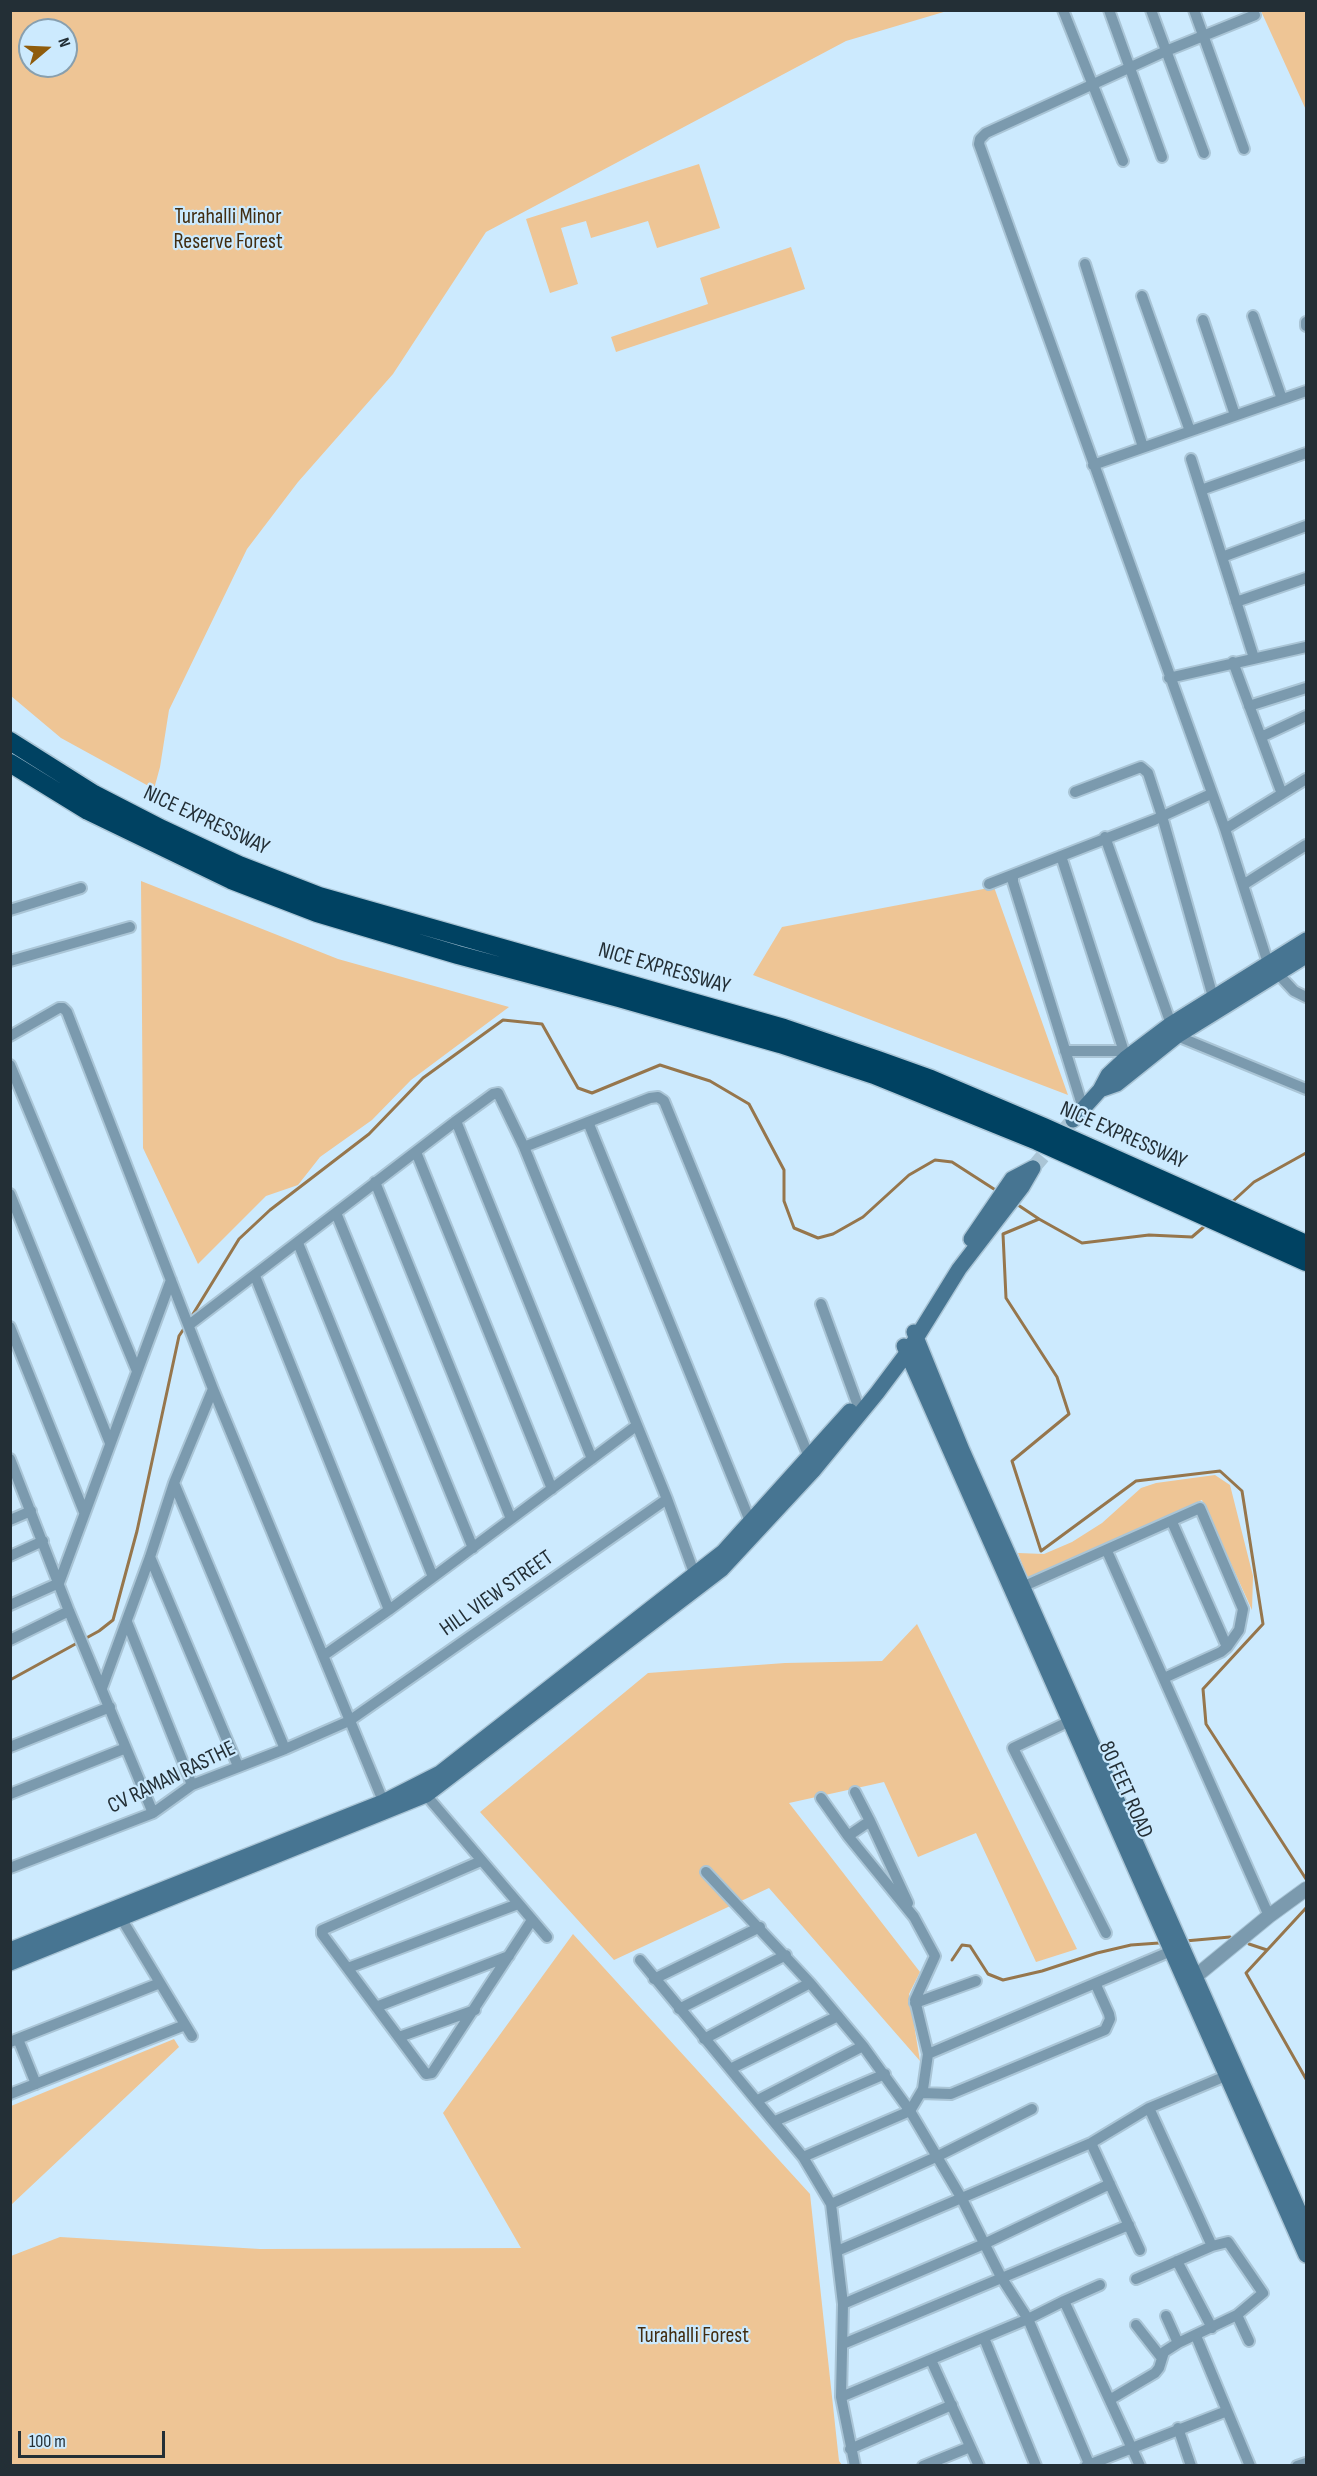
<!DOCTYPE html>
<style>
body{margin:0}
#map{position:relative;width:1317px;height:2476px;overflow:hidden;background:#cceafe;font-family:"Sofia Sans Condensed",sans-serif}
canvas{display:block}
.frame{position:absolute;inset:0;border:12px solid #232f36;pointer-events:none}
.north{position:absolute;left:18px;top:18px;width:60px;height:60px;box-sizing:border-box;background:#cceafe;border:2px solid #889fae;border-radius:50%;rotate:71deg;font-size:16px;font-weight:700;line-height:24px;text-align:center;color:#232f36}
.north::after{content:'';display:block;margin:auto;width:21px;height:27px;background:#8f5c0c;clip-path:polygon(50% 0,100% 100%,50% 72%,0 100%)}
.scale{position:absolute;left:18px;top:2431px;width:147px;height:27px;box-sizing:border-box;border:3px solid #232f36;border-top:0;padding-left:8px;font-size:18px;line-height:21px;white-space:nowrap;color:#232f36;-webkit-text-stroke:4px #cceafe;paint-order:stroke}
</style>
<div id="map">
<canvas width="1317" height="2476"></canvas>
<div class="frame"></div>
<div class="north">N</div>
<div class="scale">100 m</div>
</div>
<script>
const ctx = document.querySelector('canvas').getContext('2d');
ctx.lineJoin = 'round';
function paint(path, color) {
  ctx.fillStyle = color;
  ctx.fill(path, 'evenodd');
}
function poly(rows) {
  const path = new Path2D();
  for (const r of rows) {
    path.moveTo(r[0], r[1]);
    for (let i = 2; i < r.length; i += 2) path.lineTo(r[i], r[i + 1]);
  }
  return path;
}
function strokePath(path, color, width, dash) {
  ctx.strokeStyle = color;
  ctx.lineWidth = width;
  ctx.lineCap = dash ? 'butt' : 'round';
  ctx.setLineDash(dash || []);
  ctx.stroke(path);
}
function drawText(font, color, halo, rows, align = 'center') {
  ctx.font = font + ' "Sofia Sans Condensed",sans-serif';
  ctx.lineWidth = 4.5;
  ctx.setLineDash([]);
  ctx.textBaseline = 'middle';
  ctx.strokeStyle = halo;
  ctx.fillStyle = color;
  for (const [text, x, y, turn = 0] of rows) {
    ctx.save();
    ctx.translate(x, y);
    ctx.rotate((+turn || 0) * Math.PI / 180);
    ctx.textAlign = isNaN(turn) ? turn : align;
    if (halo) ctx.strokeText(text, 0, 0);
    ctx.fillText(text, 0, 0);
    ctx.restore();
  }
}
const green = poly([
 [10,11,11,10,947,11,846,41,486,232,393,374,298,482,247,549,169,710,160,767,154,789,61,738,11,696],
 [30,30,66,30,66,66,30,66],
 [1261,11,1306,11,1306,110],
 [699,164,720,228,657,248,648,221,591,238,586,221,561,228,578,284,550,293,526,219],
 [791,247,805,289,616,352,611,337,708,304,700,278],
 [141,881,338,959,509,1007,411,1080,372,1120,320,1157,298,1185,266,1196,198,1264,143,1148],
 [994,887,1068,1095,753,975,782,927],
 [1215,1475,1230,1485,1253,1576,1252,1610,1202,1500,1028,1580,1018,1553,1044,1554,1072,1542,1102,1523,1141,1488,1156,1483],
 [917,1624,1077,1949,1036,1962,976,1833,918,1857,884,1782,789,1803,920,1972,909,1994,920,2061,769,1888,614,1960,480,1812,648,1673,785,1663,882,1661],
 [573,1934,810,2194,839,2461,842,2465,11,2465,11,2256,60,2237,260,2249,521,2248,443,2113],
 [174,2039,179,2047,11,2205,11,2106]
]);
const stream = poly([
 [1015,1203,1039,1219],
 [1231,1203,1254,1182,1306,1153],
 [1206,1225,1192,1237,1149,1235,1082,1243,1039,1219,1003,1234,1006,1298,1057,1377,1069,1414,1012,1461,1041,1551,1136,1481,1220,1471,1242,1491,1263,1624,1203,1689,1206,1724,1306,1879],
 [190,1319,239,1239,270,1210,369,1134,423,1078,503,1020,542,1024,578,1088,592,1093,660,1065,710,1081,749,1104,784,1170,784,1201,794,1228,818,1238,833,1234,863,1217,909,1175,935,1160,952,1162,997,1191],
 [10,1680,99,1631,113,1620,137,1531,179,1336,185,1327],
 [1306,1908,1246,1973,1306,2079],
 [1185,1941,1230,1937],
 [1249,1944,1267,1950],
 [952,1960,962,1945,970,1946,988,1974,1003,1980,1042,1971,1097,1953,1131,1945,1159,1943]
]);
const secondaryTunnel = poly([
 [1033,1168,1073,1120]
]);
const minor = poly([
 [1063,10,1123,161],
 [1109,10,1162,157],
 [1151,10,1204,153],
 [1194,10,1244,149],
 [1255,15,1166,51,986,133,980,139,979,144,1225,829,1268,963,1294,991,1306,997],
 [1085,264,1143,447],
 [1142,296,1190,431],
 [1253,316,1282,399],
 [1203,320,1235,415],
 [1306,322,1306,326],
 [1191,459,1254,658],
 [1093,465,1306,391],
 [1201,490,1306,453],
 [1222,557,1306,526],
 [1236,602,1306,578],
 [1233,662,1282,794],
 [1169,678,1306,647],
 [1249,706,1306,688],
 [1261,737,1306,716],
 [1075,792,1141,767,1148,773,1162,816,1213,997],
 [1225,829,1306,779],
 [1105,837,1171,1024],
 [1061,856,1126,1058],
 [1013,876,1013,882,1083,1108],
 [989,884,1154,820,1211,794],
 [1243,885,1306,845],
 [10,910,81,888],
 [10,961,130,927],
 [10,1036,59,1008,63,1008,67,1012,213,1389,386,1808],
 [1177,1036,1306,1089],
 [1065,1051,1124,1051],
 [10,1065,137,1371],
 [456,1121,592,1459],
 [588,1122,750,1521],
 [524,1147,650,1098,658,1097,664,1101,809,1457],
 [416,1152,552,1489],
 [375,1182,511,1519],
 [10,1194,110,1443],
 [336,1213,473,1548],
 [298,1243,433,1577],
 [255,1276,389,1610],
 [821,1304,857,1403],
 [189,1325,456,1121,493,1094,498,1093,524,1147,667,1499,696,1578],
 [10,1327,84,1512],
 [10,1459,69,1611,153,1813],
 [174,1483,285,1749],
 [10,1520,31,1511],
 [1172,1522,1227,1647],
 [1107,1551,1269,1916],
 [10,1556,43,1541],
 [150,1557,238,1766],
 [1022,1587,1200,1508,1243,1609,1239,1630,1227,1647,1221,1652,1164,1678],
 [10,1605,59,1583,171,1280],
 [127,1622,192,1785],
 [10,1640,69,1611],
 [323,1656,389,1610,636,1426],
 [102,1688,150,1557,174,1483,213,1389],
 [1070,1721,1013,1748,1106,1933],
 [10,1747,110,1707],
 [855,1792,870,1821],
 [10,1794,126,1748],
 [426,1795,547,1937],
 [848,1836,870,1821,908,1903],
 [481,1861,322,1930,322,1934,426,2074,432,2073,532,1920],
 [10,1868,153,1813,192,1785,285,1749,349,1721,667,1499],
 [706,1872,810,1983,863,2046,910,2111,962,2199,1001,2277,1028,2319,1090,2466],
 [118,1913,192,2036],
 [640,1960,803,2157,831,2204,843,2304,841,2397,855,2466],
 [348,1968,518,1904],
 [654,1979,760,1927],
 [915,2003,976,1981],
 [376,2007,509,1956],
 [679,2009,786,1955],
 [399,2037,475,2010],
 [18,2039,36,2084],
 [704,2039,810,1983],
 [10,2042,160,1983],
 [928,2054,1176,1949],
 [730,2069,838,2016],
 [921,2093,951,2094,1105,2030,1110,2019,1109,2014,1096,1985],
 [10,2094,185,2025],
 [758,2100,863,2046],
 [775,2121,885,2074],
 [1091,2143,1140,2250],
 [803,2157,910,2111,923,2089,928,2054,915,2000,935,1956,914,1917,848,1836,821,1798],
 [831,2204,936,2157,1032,2109],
 [837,2251,1091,2143,1149,2108,1233,2073],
 [1177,2261,1212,2328],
 [1136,2279,1212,2246],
 [1064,2301,1100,2285],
 [843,2304,984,2244,1110,2184],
 [1237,2315,1249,2341],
 [1166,2316,1178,2343],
 [1136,2325,1161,2357],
 [1196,2336,1250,2466],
 [984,2338,1036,2466],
 [843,2344,1129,2225],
 [931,2360,979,2466],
 [841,2397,1028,2319,1064,2301,1140,2466],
 [1111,2399,1155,2373,1159,2368,1164,2352,1178,2343,1237,2315,1263,2293,1228,2242,1212,2246,1149,2108],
 [1178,2428,1191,2466],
 [850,2449,952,2405],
 [923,2466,970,2447],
 [1086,2466,1227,2411],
 [1297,2466,1306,2463]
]);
const tertiary = poly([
 [1196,1976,1269,1916,1306,1889]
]);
const secondary = poly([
 [1100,1090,1117,1084,1177,1036,1306,956],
 [1073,1120,1100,1090,1108,1075,1126,1058,1171,1024,1306,940],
 [971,1239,1012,1179,1033,1168],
 [914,1332,962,1450,1306,2227],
 [904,1346,1306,2255],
 [10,1950,383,1802,440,1773,723,1552,850,1411],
 [10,1963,426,1795,722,1569,813,1471,877,1393,907,1353,959,1269,1022,1187,1033,1168]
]);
const motorway = poly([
 [10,741,94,794,162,829,239,865,319,896,784,1028,878,1060,931,1079,1044,1127,1306,1244],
 [10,763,88,811,231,880,317,913,458,955,619,998,780,1044,874,1075,1037,1141,1306,1262]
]);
const parkNames = [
 ["Turahalli Minor",228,217],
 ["Reserve Forest",228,242],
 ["Turahalli Forest",693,2336]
];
const streetNames = [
 ["NICE EXPRESSWAY",206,821,25],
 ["NICE EXPRESSWAY",664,969,16],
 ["NICE EXPRESSWAY",1123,1136,24],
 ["HILL VIEW STREET",497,1594,-35],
 ["CV RAMAN RASTHE",172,1778,-26],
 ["80 FEET ROAD",1125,1790,66]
];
paint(green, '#eec595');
strokePath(stream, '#96764c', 3);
strokePath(secondaryTunnel, '#aac5d6', 15, [15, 8]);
strokePath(minor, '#aac5d6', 14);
strokePath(tertiary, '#aac5d6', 16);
strokePath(secondary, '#aac5d6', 18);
strokePath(motorway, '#aac5d6', 21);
strokePath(minor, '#7b9aae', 10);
strokePath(tertiary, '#7b9aae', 14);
strokePath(secondary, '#477592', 15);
strokePath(motorway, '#004262', 18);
drawText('22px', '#422d11', '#cceafe', parkNames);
drawText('22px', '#232f36', '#cceafe', streetNames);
</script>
